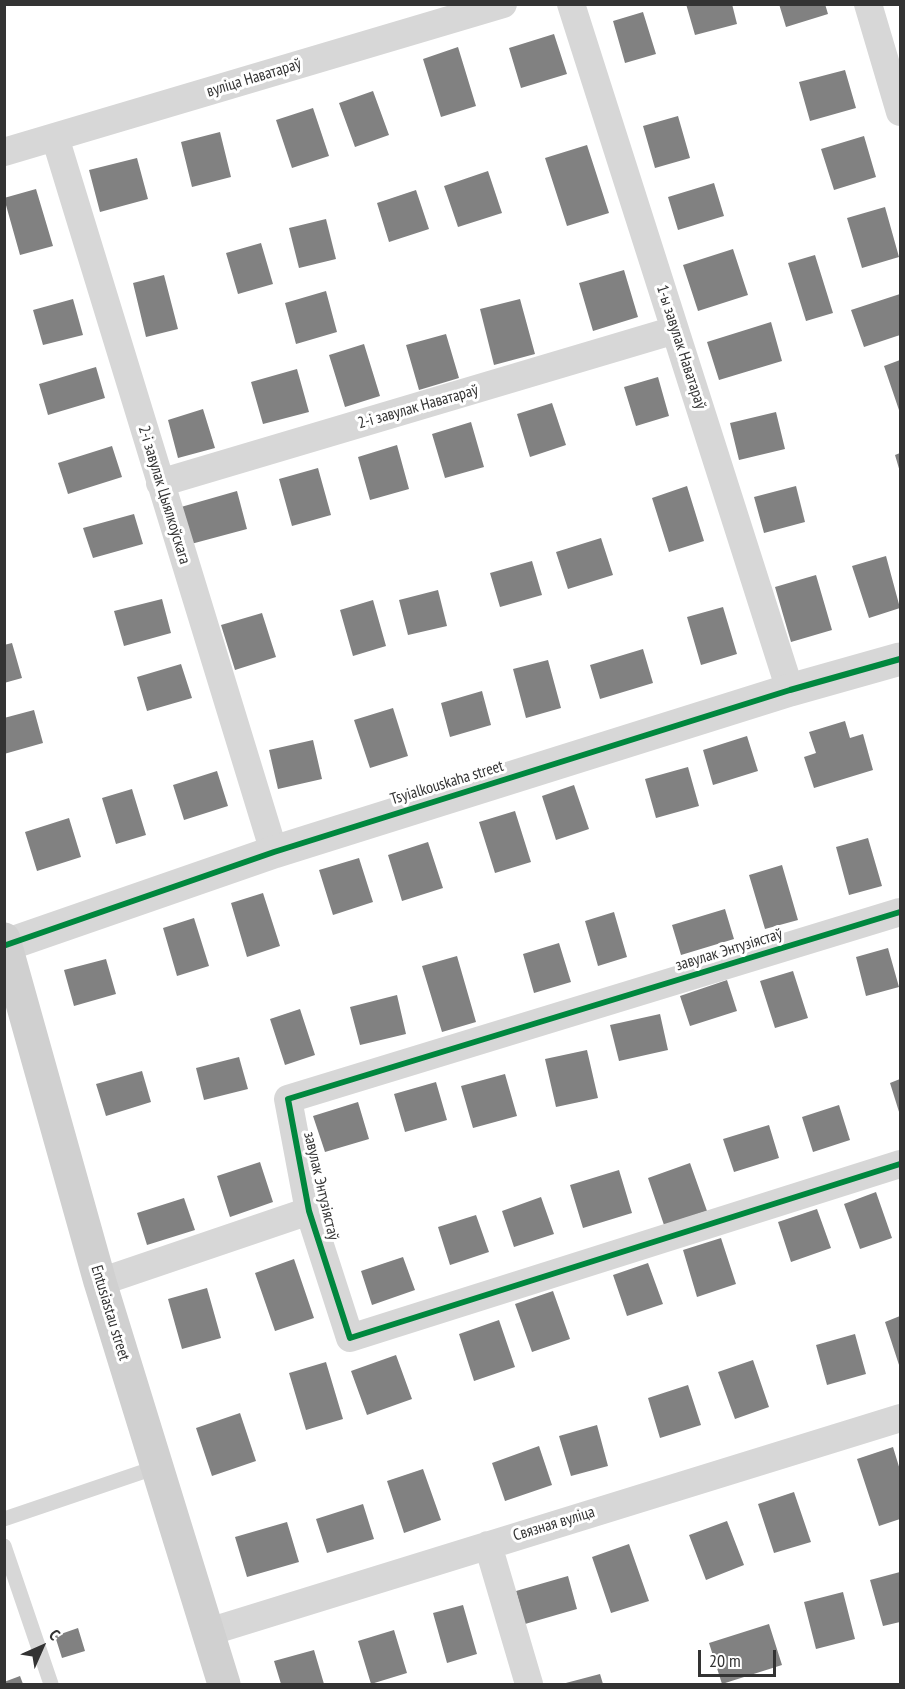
<!DOCTYPE html>
<meta charset="utf-8">
<style>
body{margin:0}
#map{position:relative;width:905px;height:1689px;overflow:hidden;background:#fff;font-family:"PT Sans Narrow",sans-serif}
canvas{display:block}
.frame{position:absolute;inset:0;border:6px solid #333;pointer-events:none}
.north{position:absolute;left:12px;top:1617px;width:60px;height:60px;-webkit-text-stroke:4px #fff;paint-order:stroke;rotate:45deg;font-size:16px;font-weight:700;line-height:24px;text-align:center;color:#333}
.north::after{content:'';display:block;margin:auto;width:21px;height:27px;background:#333;clip-path:polygon(50% 0,100% 100%,50% 72%,0 100%)}
.scale{position:absolute;left:698px;top:1650px;width:78px;height:27px;box-sizing:border-box;border:3px solid #333;border-top:0;padding-left:8px;font-size:18px;line-height:21px;white-space:nowrap;color:#333;-webkit-text-stroke:4px #fff;paint-order:stroke}
</style>
<div id="map">
<canvas width="905" height="1689"></canvas>
<div class="frame"></div>
<div class="north">С</div>
<div class="scale">20 m</div>
</div>
<script>
const ctx = document.querySelector('canvas').getContext('2d');
ctx.lineJoin = 'round';
function paint(path, color) {
  ctx.fillStyle = color;
  ctx.fill(path, 'evenodd');
}
function poly(rows) {
  const path = new Path2D();
  for (const r of rows) {
    path.moveTo(r[0], r[1]);
    for (let i = 2; i < r.length; i += 2) path.lineTo(r[i], r[i + 1]);
  }
  return path;
}
function strokePath(path, color, width, dash) {
  ctx.strokeStyle = color;
  ctx.lineWidth = width;
  ctx.lineCap = dash ? 'butt' : 'round';
  ctx.setLineDash(dash || []);
  ctx.stroke(path);
}
function drawText(font, color, halo, rows, align = 'center') {
  ctx.font = font + ' "PT Sans Narrow",sans-serif';
  ctx.lineWidth = 6;
  ctx.setLineDash([]);
  ctx.textBaseline = 'middle';
  ctx.strokeStyle = halo;
  ctx.fillStyle = color;
  for (const [text, x, y, turn = 0] of rows) {
    ctx.save();
    ctx.translate(x, y);
    ctx.rotate((+turn || 0) * Math.PI / 180);
    ctx.textAlign = isNaN(turn) ? turn : align;
    if (halo) ctx.strokeText(text, 0, 0);
    ctx.fillText(text, 0, 0);
    ctx.restore();
  }
}
const building = poly([
 [686,4,732,4,737,24,695,35],
 [779,4,825,4,828,14,786,27],
 [643,12,656,54,625,63,613,21],
 [554,34,567,74,521,88,509,48],
 [458,47,476,106,441,117,423,59],
 [845,70,856,108,810,121,799,82],
 [373,91,389,135,355,147,339,103],
 [313,108,329,156,292,168,276,120],
 [678,116,690,158,655,168,643,126],
 [220,132,231,177,192,187,181,142],
 [864,136,876,177,834,190,821,149],
 [587,145,609,213,567,226,545,158],
 [137,158,148,199,100,212,89,170],
 [488,171,502,213,458,227,444,186],
 [714,183,724,216,678,230,668,197],
 [36,189,53,246,20,255,4,198],
 [416,190,429,229,389,242,377,203],
 [885,207,899,257,862,268,847,218],
 [326,219,336,259,299,268,289,228],
 [261,243,273,284,238,294,226,253],
 [733,249,748,295,698,311,683,265],
 [815,255,833,313,806,321,788,263],
 [624,270,638,317,593,331,579,283],
 [164,275,178,329,146,337,133,283],
 [326,291,337,332,296,344,285,303],
 [900,294,900,335,864,347,851,310],
 [73,299,83,335,43,345,33,310],
 [520,299,535,354,494,365,480,309],
 [771,322,782,361,719,380,707,342],
 [446,334,459,378,419,390,406,345],
 [364,344,380,396,345,407,329,355],
 [900,360,900,413,884,366],
 [96,367,105,398,48,415,39,384],
 [297,369,309,412,263,424,251,382],
 [658,377,669,416,636,426,624,387],
 [552,403,566,445,530,457,517,414],
 [203,409,215,448,178,458,168,420],
 [776,412,785,449,739,460,730,423],
 [471,422,484,467,445,478,432,434],
 [397,445,409,489,370,500,358,457],
 [112,446,122,477,68,494,58,463],
 [900,453,900,472,895,455],
 [318,468,331,515,292,526,279,479],
 [687,486,704,541,669,552,652,498],
 [796,486,805,522,764,533,754,497],
 [237,491,247,529,191,544,181,507],
 [134,514,143,544,93,558,83,528],
 [601,538,613,575,568,589,556,552],
 [886,556,900,608,869,618,852,566],
 [532,561,542,595,500,607,490,573],
 [816,575,832,630,791,642,775,587],
 [438,590,447,626,408,635,399,600],
 [162,599,171,633,124,646,114,611],
 [373,600,386,646,353,656,340,610],
 [723,607,737,654,701,665,687,617],
 [262,613,276,657,235,670,221,625],
 [12,643,22,678,4,683,4,645],
 [643,649,653,683,600,699,590,665],
 [548,660,561,708,526,718,513,669],
 [181,664,192,698,147,711,137,677],
 [482,691,491,725,450,737,441,703],
 [393,708,408,756,370,768,354,720],
 [34,710,43,743,4,754,4,718],
 [845,721,850,738,863,734,873,770,814,788,804,757,816,753,809,732],
 [747,736,758,771,713,785,703,750],
 [313,740,322,779,278,789,269,750],
 [688,767,699,806,656,818,645,779],
 [217,771,228,806,184,820,173,785],
 [574,785,589,829,556,840,542,796],
 [132,789,146,835,116,844,102,798],
 [515,811,531,862,495,873,479,822],
 [69,818,81,857,37,871,25,832],
 [868,838,882,886,849,895,836,847],
 [428,842,443,888,402,901,388,855],
 [359,858,373,902,333,915,319,870],
 [782,865,798,920,765,929,749,875],
 [263,893,280,946,247,957,231,903],
 [725,909,734,939,681,955,672,925],
 [614,912,627,957,598,966,585,921],
 [194,918,209,966,177,976,163,928],
 [559,943,571,982,534,993,523,954],
 [888,948,899,987,866,996,856,957],
 [457,956,476,1022,442,1032,422,966],
 [106,959,116,994,74,1006,64,970],
 [793,971,808,1018,775,1028,760,981],
 [727,980,737,1011,690,1026,680,996],
 [397,995,406,1034,360,1045,350,1007],
 [300,1009,315,1055,285,1065,270,1019],
 [660,1014,668,1050,619,1061,610,1025],
 [587,1050,598,1098,556,1107,545,1059],
 [239,1057,248,1089,204,1100,196,1068],
 [142,1071,151,1102,106,1116,96,1084],
 [505,1074,517,1116,473,1128,461,1086],
 [900,1079,900,1115,890,1083],
 [436,1082,447,1120,405,1132,394,1094],
 [358,1102,369,1139,325,1152,313,1116],
 [839,1105,850,1140,813,1152,802,1117],
 [769,1125,779,1158,734,1172,723,1139],
 [260,1162,273,1202,230,1217,217,1176],
 [690,1163,707,1211,664,1225,648,1178],
 [619,1170,632,1213,583,1228,570,1185],
 [876,1192,892,1238,860,1249,844,1204],
 [541,1197,554,1234,514,1247,502,1211],
 [184,1198,195,1230,147,1245,137,1213],
 [817,1209,831,1248,791,1262,778,1222],
 [476,1215,489,1252,450,1265,438,1227],
 [721,1238,736,1284,697,1297,683,1250],
 [403,1257,415,1290,372,1305,361,1271],
 [294,1259,314,1318,275,1331,255,1273],
 [648,1263,663,1304,627,1316,613,1275],
 [207,1288,221,1338,182,1349,168,1299],
 [553,1291,570,1339,532,1352,515,1304],
 [900,1316,900,1368,885,1322],
 [499,1320,515,1367,474,1381,459,1334],
 [855,1334,866,1374,827,1385,816,1345],
 [396,1355,412,1399,367,1415,351,1371],
 [753,1360,769,1407,735,1419,718,1372],
 [326,1362,343,1419,306,1430,289,1373],
 [688,1385,701,1425,660,1438,648,1398],
 [240,1413,256,1461,212,1476,196,1428],
 [597,1425,608,1466,571,1476,559,1436],
 [539,1446,552,1485,505,1501,492,1463],
 [893,1447,900,1470,900,1519,879,1526,857,1459],
 [423,1469,441,1520,404,1533,387,1481],
 [794,1492,811,1542,774,1553,758,1504],
 [363,1504,374,1539,327,1553,316,1519],
 [727,1521,744,1565,706,1580,689,1535],
 [287,1522,299,1562,247,1577,235,1537],
 [629,1544,649,1601,611,1613,592,1557],
 [900,1572,900,1622,883,1626,870,1580],
 [568,1576,577,1609,525,1624,516,1591],
 [843,1592,855,1639,816,1649,804,1602],
 [463,1605,477,1654,447,1663,433,1613],
 [769,1624,782,1665,722,1684,709,1643],
 [78,1628,85,1651,62,1658,55,1636],
 [394,1630,407,1673,371,1684,358,1641],
 [314,1650,324,1684,281,1684,274,1661],
 [600,1674,603,1684,562,1684],
 [20,1676,23,1684,4,1684,4,1682]
]);
const service = poly([
 [4,1519,157,1467],
 [4,1546,51,1684]
]);
const minor = poly([
 [571,4,790,690],
 [868,4,900,112],
 [55,137,274,852],
 [4,152,503,4],
 [160,483,675,330],
 [900,912,288,1099,309,1211,350,1338,900,1164],
 [100,1282,309,1211],
 [488,1545,529,1684],
 [208,1632,900,1418]
]);
const tertiary = poly([
 [6,945,274,852,790,690,900,659]
]);
const secondary = poly([
 [4,939,100,1282,224,1684]
]);
const cycleway = poly([
 [900,912,288,1099,309,1211,350,1338,900,1164],
 [6,945,274,852,790,690,900,659]
]);
const streetNames = [
 ["вуліца Наватараў",254,78,-17],
 ["1-ы завулак Наватараў",681,347,72],
 ["2-і завулак Наватараў",418,407,-16],
 ["2-і завулак Цыялкоўскага",164,495,73],
 ["Tsyialkouskaha street",447,783,-17],
 ["завулак Энтузіястаў",729,950,-17],
 ["завулак Энтузіястаў",321,1186,77],
 ["Entusiastau street",110,1313,73],
 ["Связная вуліца",554,1524,-17]
];
paint(building, '#818181');
strokePath(service, '#d7d7d7', 15);
strokePath(minor, '#d7d7d7', 28);
strokePath(tertiary, '#d7d7d7', 33);
strokePath(secondary, '#d0d0d0', 33);
strokePath(cycleway, '#00873e', 6);
drawText('16px', '#333', '#fff', streetNames);
</script>
